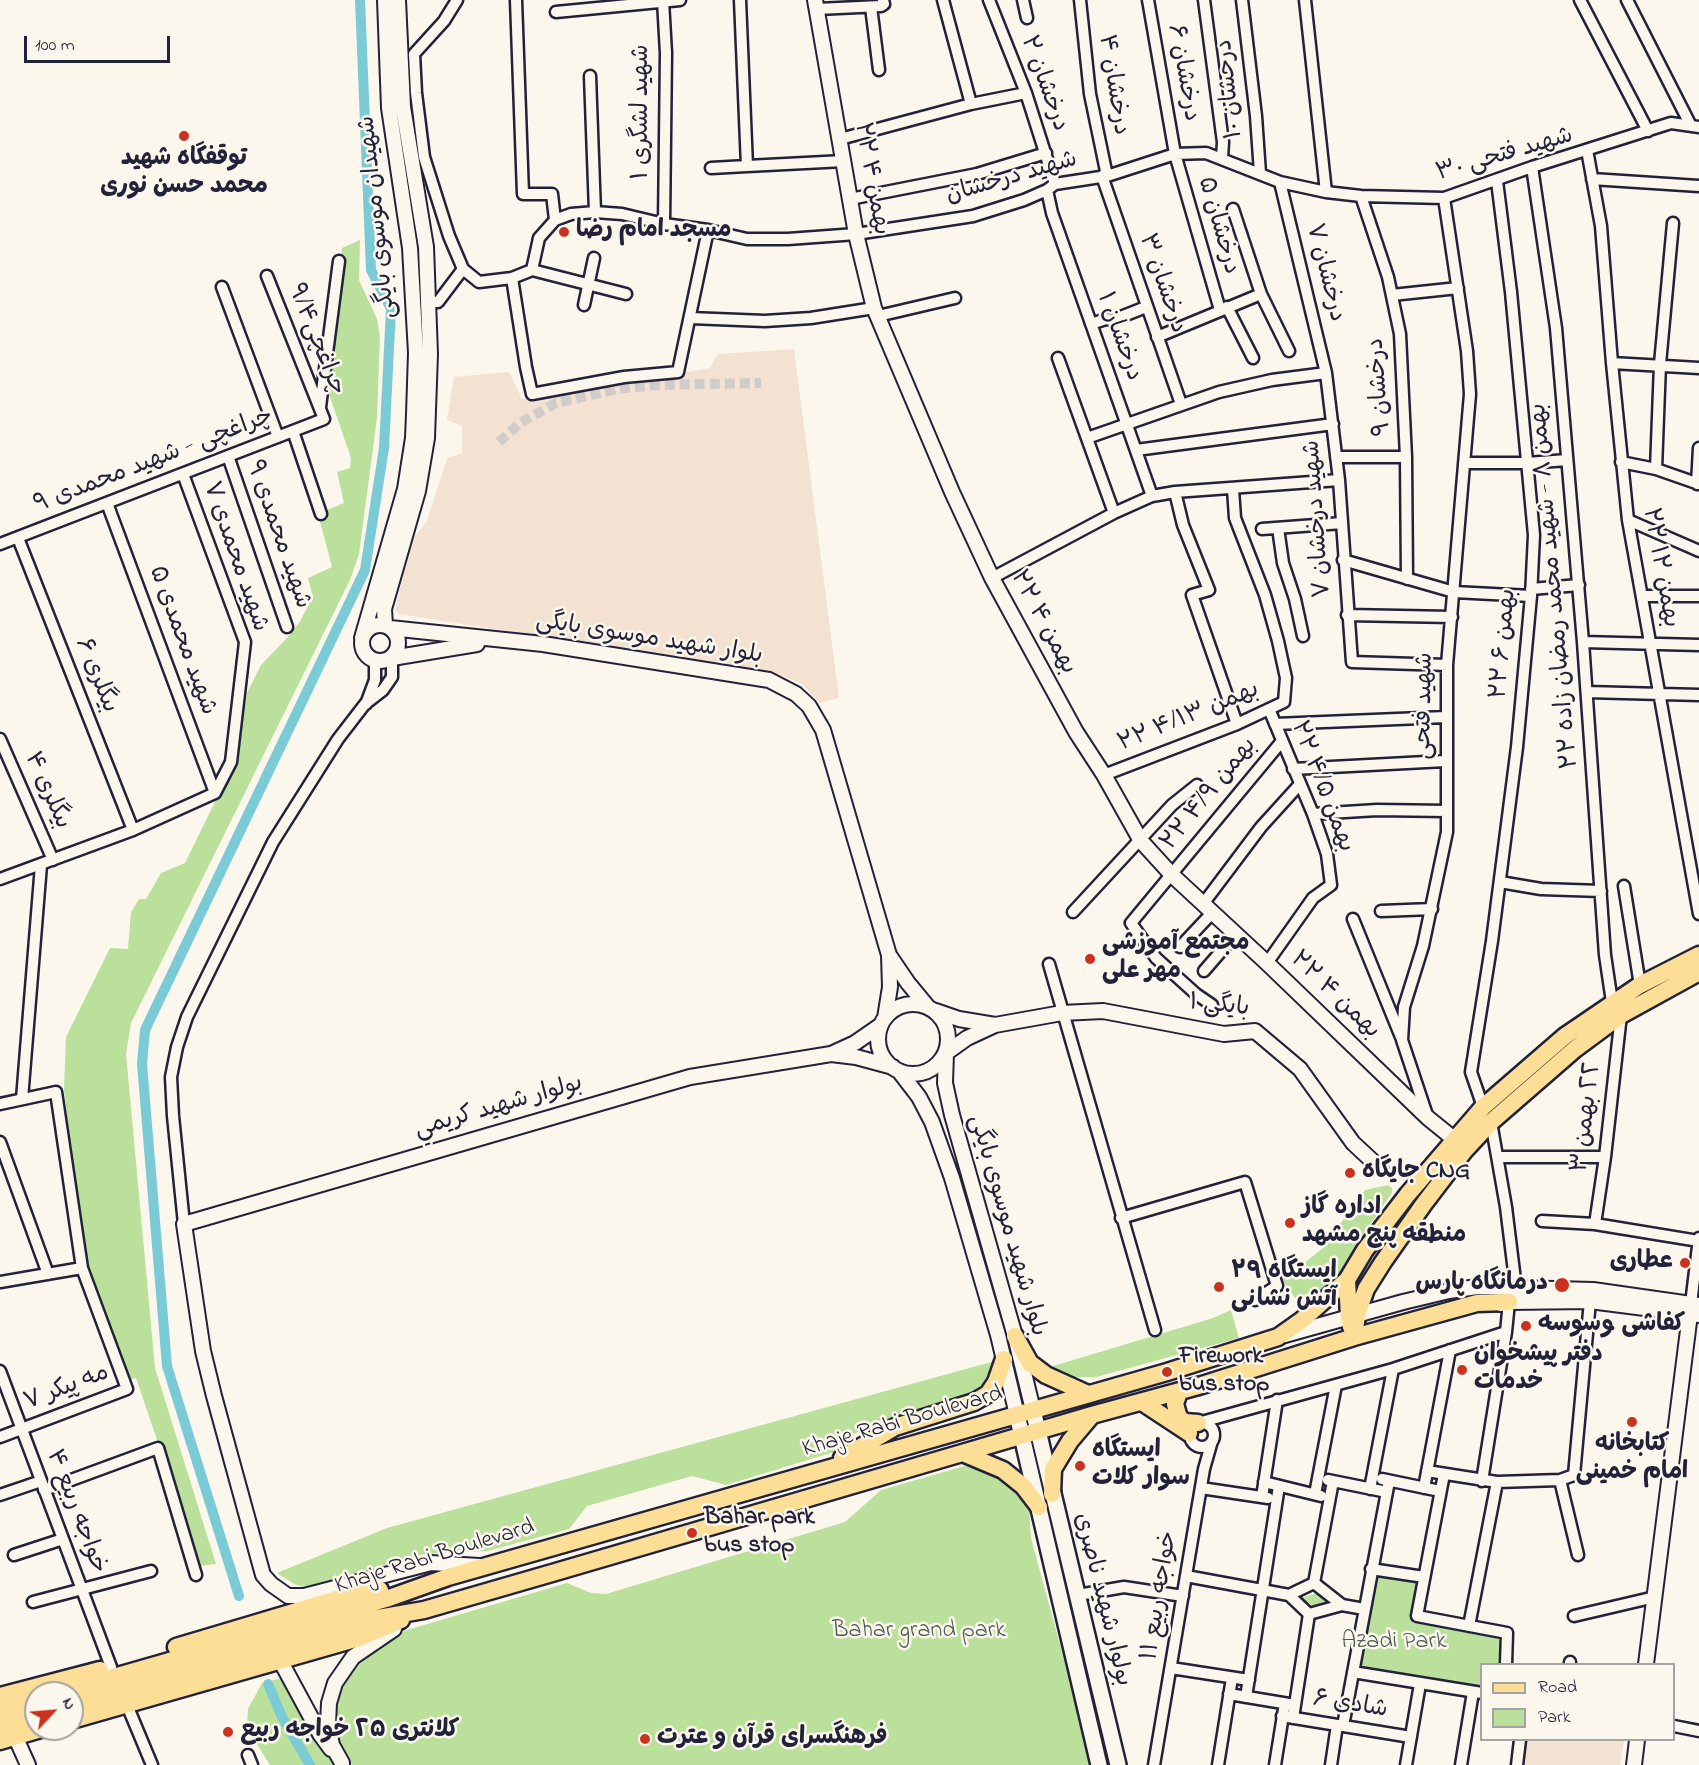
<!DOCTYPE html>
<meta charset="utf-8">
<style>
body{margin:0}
#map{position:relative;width:1699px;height:1765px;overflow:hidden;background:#fbf7ec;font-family:"Indie Flower",sans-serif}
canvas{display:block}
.legend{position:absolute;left:1480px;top:1663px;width:195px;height:78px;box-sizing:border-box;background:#fbf7ec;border:2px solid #a4a2a5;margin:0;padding:8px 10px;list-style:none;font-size:18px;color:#22223b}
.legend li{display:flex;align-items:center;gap:12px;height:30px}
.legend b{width:30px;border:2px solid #a4a2a5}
.north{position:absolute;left:24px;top:1681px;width:60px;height:60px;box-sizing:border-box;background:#fbf7ec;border:2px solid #a4a2a5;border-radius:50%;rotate:64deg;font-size:16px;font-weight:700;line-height:24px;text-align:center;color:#22223b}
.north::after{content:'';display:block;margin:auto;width:21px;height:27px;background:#c8321e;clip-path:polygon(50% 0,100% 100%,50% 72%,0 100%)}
.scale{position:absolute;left:24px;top:36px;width:146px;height:27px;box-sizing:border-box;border:3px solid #22223b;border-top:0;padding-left:8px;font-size:18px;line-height:21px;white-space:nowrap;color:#22223b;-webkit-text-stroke:4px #fbf7ec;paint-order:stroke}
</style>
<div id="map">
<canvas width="1699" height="1765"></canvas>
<ul class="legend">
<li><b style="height:8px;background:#fdde96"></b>Road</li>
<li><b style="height:16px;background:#bbe09b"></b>Park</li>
</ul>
<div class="north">N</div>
<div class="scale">100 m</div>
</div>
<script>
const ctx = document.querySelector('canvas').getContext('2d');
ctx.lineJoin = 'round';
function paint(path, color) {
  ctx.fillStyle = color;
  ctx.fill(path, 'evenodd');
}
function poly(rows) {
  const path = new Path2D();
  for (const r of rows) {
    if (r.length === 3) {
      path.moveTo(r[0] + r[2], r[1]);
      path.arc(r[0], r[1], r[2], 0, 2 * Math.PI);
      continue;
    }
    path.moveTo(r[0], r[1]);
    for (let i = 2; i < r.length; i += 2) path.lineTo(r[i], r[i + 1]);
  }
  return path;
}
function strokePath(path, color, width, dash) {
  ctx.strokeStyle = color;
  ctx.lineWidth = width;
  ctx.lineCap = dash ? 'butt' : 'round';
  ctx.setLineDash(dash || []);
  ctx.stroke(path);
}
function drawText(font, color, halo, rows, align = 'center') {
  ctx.font = font + ' "Indie Flower","Playpen Sans Arabic",sans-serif';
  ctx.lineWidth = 5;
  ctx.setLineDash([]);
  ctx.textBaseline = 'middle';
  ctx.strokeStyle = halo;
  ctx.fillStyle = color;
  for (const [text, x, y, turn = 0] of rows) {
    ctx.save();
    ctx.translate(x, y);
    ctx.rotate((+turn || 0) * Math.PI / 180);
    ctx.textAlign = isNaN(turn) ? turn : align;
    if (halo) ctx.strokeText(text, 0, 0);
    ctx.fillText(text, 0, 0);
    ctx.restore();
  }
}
const built = poly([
 [794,349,839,698,820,703,802,684,781,675,399,614,395,611,410,543,427,521,447,458,462,453,462,426,447,420,454,377,509,372,522,399,710,368,718,354],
 [1527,1740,1624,1740,1620,1765,1523,1765]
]);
const green = poly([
 [360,240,359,280,377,319,380,337,377,418,359,554,350,580,131,1023,126,1054,155,1368,216,1564,200,1566,136,1378,128,1380,84,1267,64,1090,66,1037,110,948,128,949,131,912,139,899,146,899,161,873,185,863,236,759,247,693,261,665,286,639,299,623,313,597,308,578,332,567,318,514,344,503,337,472,350,468,351,458,329,394,342,248],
 [1388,1185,1392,1188,1392,1193,1355,1246,1343,1278,1303,1309,1282,1280,1322,1249,1365,1190],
 [1231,1310,1239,1338,1096,1377,1069,1377,1050,1367,1213,1318],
 [995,1361,990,1378,981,1392,972,1396,860,1431,846,1438,834,1452,726,1485,692,1476,587,1506,569,1529,487,1551,424,1554,304,1587,294,1584,277,1573,387,1528],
 [968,1465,984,1465,1017,1487,1029,1508,1031,1538,1068,1674,1076,1691,1094,1765,352,1765,338,1739,332,1710,337,1684,358,1660,378,1644,407,1630,567,1583,591,1593,606,1594,845,1522,881,1490],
 [1376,1575,1420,1582,1414,1621,1503,1637,1501,1664,1482,1664,1481,1688,1360,1667],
 [1317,1593,1331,1603,1315,1607,1301,1598],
 [282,1678,292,1680,339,1765,270,1765,247,1728,248,1709,262,1683]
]);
const canal = poly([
 [239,1596,167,1366,142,1064,145,1030,365,570,384,448,391,309,371,270,360,0],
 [268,1684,282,1717,310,1765]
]);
const minorTunnel = poly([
 [499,442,520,423,556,403,618,389,657,385,761,383]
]);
const minor = poly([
 [457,0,444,21,414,54,416,93,424,157,449,236,463,269,479,282,512,278,532,270,539,238,555,220,571,214,595,212,622,214,664,224,708,230,747,239,788,239,856,234,973,216,1024,200,1047,190,1055,184,1107,176,1175,154,1206,153,1280,182,1326,192,1361,196,1444,198,1532,167,1671,123,1699,127],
 [516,0,523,194,552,194,555,220],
 [740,0,747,166,844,161],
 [943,0,971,104],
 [989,0,1026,93,1055,184],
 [1023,0,1027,18],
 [1080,0,1090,94,1107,176],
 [1148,0,1175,154,1220,310],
 [1204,0,1223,142,1222,158],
 [1242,0,1256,116,1260,173],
 [1305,0,1326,192],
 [1580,0,1648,131],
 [1627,0,1690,124],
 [663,1,666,53,664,224],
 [871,7,879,70],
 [817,9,881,6,884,4,883,0],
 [556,12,680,0],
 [590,76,595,212],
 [840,139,971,104,1026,93],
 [1587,150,1601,226,1612,363,1628,520,1699,914],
 [1532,167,1556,328,1583,642,1605,955,1612,1002],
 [711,168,747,166],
 [1102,176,1181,404],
 [1592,179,1699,186],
 [1280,182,1326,373,1339,480,1352,662,1447,665],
 [1047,190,1052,213,1152,496],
 [1361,196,1388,277,1400,334,1406,457,1407,579],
 [850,199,977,174,1046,153],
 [1233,209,1261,294,1289,351],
 [532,270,626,294],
 [512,278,526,367,532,394,624,377,678,372,708,230],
 [222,287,278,437],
 [1392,295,1458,288],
 [428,302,438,302,463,269],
 [584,305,594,258],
 [1227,307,1253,358],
 [878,316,955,298],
 [690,318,765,321,811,318,874,308],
 [1091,324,1106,319,1113,320,1146,307],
 [1157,337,1261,294],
 [1058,358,1114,513],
 [1612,363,1699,368],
 [320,407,339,261],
 [293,431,321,514],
 [1087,438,1219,392,1272,380,1326,373],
 [1136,450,1333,424],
 [228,456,287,627],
 [1336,457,1406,457],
 [1621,462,1656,469,1699,484],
 [1464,463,1527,463,1567,460],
 [1656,469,1660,364,1673,223],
 [183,474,245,642,231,762,215,793],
 [1697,484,1699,448],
 [1175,492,1183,525,1209,590,1192,595,1237,724],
 [107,503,215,793],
 [1628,520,1699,551],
 [1278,528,1283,563,1295,599,1303,636],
 [1262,529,1342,523],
 [18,538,133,830],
 [0,544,324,419,267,276],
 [1343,560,1454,592,1531,596],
 [992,578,1114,513,1152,496,1175,492,1339,480],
 [1531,589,1579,585],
 [1642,596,1699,596],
 [1347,615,1452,617],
 [1583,642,1699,645],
 [1587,692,1699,695],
 [366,704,375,680,375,661],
 [1275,724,1446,717],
 [0,739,53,860],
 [1293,769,1445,761],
 [1104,775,1237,724,1284,702,1286,678,1278,641,1265,595,1235,518,1233,489],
 [1313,814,1377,810,1447,811],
 [0,879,133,830,215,793],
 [1500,882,1541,889,1601,891],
 [1624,886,1640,985],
 [1203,904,1261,827,1300,784],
 [1381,911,1432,909],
 [1073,912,1172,805,1197,785],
 [1353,919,1401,1037],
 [1180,947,1212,913],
 [1267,963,1313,898,1331,885,1327,854,1313,814,1269,709],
 [1049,964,1155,1330],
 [1204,971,1236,934],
 [1212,1005,1196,994,1156,958,1131,923,1282,741],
 [22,1099,41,865],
 [0,1104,56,1092,82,1268,127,1389,0,1437],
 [1483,1107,1471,1072,1492,941,1517,747,1531,596,1534,535,1511,292,1497,181],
 [1428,1118,1402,1040,1404,1007,1423,946,1447,832,1447,665,1470,394,1467,351,1444,198],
 [1491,1122,1506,1207,1516,1288],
 [0,1142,48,1274],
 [1499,1157,1605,1157],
 [1121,1218,1245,1182,1277,1286,1255,1300],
 [1542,1221,1595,1224,1699,1241],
 [184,1224,173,1116,171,1077,177,1047,187,1017,273,842,338,739,365,704,383,690,392,677,392,658],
 [1595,1224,1605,1157,1621,1015],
 [0,1282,82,1268],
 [1691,1304,1699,1238],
 [0,1371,111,1667],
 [1202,1435,12],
 [1198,1423,1393,1369,1506,1332],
 [1427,1471,1497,1482,1560,1480,1574,1475,1590,1301],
 [1444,1474,1417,1616,1507,1633,1506,1664],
 [1382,1479,1440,1491],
 [1328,1480,1387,1492],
 [1560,1480,1578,1555],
 [1482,1481,1506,1332,1509,1302],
 [1264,1482,1321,1496],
 [1201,1488,1268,1498],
 [1424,1488,1450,1350],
 [1370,1489,1393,1369],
 [44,1490,158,1448,196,1575],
 [1315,1494,1336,1385],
 [0,1495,41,1481],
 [1262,1497,1277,1400],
 [14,1555,63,1539],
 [1371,1569,1424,1577],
 [1186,1576,1289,1595,1309,1614,1342,1605],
 [1314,1583,1333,1481],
 [1078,1595,1124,1587,1183,1596],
 [1289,1595,1314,1583,1342,1605,1364,1609],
 [33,1602,151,1571],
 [1574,1616,1655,1597],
 [1469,1626,1497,1482],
 [1570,1662,1570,1664],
 [1171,1668,1249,1680],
 [1353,1672,1482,1693],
 [1229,1694,1295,1705],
 [1246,1697,1279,1486],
 [127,1705,152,1765],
 [1282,1716,1411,1737],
 [1293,1718,1309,1614],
 [1343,1726,1389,1481],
 [1674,1726,1699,1731],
 [248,1755,252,1765],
 [1154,1765,1204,1469,1212,1441],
 [1218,1765,1232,1678],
 [1275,1765,1284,1709],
 [1331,1765,1337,1725],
 [1406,1765,1420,1684],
 [1461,1765,1473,1692],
 [1517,1765,1520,1740]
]);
const tertiary = poly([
 [815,0,856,234,874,308,952,492,992,578,1076,732,1104,775,1141,841,1172,875,1267,963,1428,1118,1454,1139],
 [380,643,18],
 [385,625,384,609,418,491,427,438,430,354,426,247,403,107,398,0],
 [390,628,543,644,769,680,796,694,809,706,823,730,889,955,890,987,885,1018],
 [362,638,405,489,413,438,414,414,416,353,410,248,389,108,385,0],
 [392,658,477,644],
 [889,955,908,983,927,1006],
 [913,1039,35],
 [936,1011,959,1019,995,1025],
 [831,1054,855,1043,881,1025],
 [899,1071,919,1097,932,1122,952,1178,998,1335,1017,1415],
 [1501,1304,1509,1302,1590,1301,1699,1315],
 [1285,1335,1403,1302,1449,1291,1477,1287,1593,1290,1699,1305],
 [1033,1410,1015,1336,952,1115,945,1083,946,1053,967,1038,995,1025,1062,1013,1103,1011,1224,1034,1255,1031,1300,1069,1353,1143,1381,1169],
 [479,1566,431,1563,304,1596,288,1596,271,1584,263,1575,214,1396,203,1351,184,1224,690,1077,831,1054,856,1057,893,1067],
 [280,1660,320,1734,331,1749],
 [1646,1664,1690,1314],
 [15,1736,28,1765],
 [342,1763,332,1745,328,1724,329,1703,335,1683,353,1657,394,1629],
 [1634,1765,1637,1740]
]);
const secondary = poly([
 [1033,1410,1118,1765],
 [1017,1415,1099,1765]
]);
const primary = poly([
 [1347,1280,1349,1317,1351,1327],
 [1015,1336,1030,1363,1046,1375,1088,1394],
 [1354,1337,1357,1315,1366,1289,1383,1262,1423,1205,1465,1150,1491,1122,1575,1049,1621,1015,1699,972],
 [1179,1392,1175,1404,1179,1418,1185,1422,1198,1423],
 [1142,1402,1189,1433],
 [965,1454,1003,1470,1023,1486,1039,1507],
 [842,1458,895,1427,974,1402,988,1394,996,1382,1004,1359],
 [1052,1494,1053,1469,1070,1441,1092,1415],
 [176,1647,344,1597,380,1590],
 [58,1693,389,1598,448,1577,1167,1372,1278,1337,1302,1320,1347,1280,1365,1250,1408,1194,1483,1107,1565,1036,1640,985,1699,955],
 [0,1696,100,1670],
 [72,1705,361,1621,424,1610,559,1571,1092,1415,1202,1385,1354,1337,1477,1303,1509,1302],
 [0,1710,36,1699],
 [72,1720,362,1637,401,1620],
 [0,1725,36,1715],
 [0,1741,41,1729]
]);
const markers = [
 [184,136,6,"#c8321e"],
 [564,232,6,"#c8321e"],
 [1090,959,6,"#c8321e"],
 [1350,1173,6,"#c8321e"],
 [1290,1223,6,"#c8321e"],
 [1685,1263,6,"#c8321e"],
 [1562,1285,8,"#c8321e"],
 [1219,1287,6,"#c8321e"],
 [1526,1326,6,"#c8321e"],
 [1462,1370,6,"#c8321e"],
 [1167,1372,6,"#c8321e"],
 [1632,1422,6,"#c8321e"],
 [1080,1466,6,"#c8321e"],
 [692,1533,6,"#c8321e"],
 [228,1732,6,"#c8321e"],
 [645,1739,6,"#c8321e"]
];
const streetNames = [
 ["درخشان ۶",1182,73,80],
 ["درخشان ۲",1043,84,70],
 ["درخشان ۴",1112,85,81],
 ["درحشان ۱۰",1231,89,-96],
 ["شهید لشگری ۱",643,112,-90],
 ["شهید فتحی ۳۰",1505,156,-16],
 ["۲۲ بهمن ۴",870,179,80],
 ["شهید درخشان",1012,179,-16],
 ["شهیدان موسوی بایگی",379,217,-96],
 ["درخشان ۵",1217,226,74],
 ["درخشان ۷",1324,273,76],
 ["درخشان ۳",1161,284,71],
 ["درخشان ۱",1118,337,70],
 ["۹/۴چراغچی",315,340,68],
 ["درخشان ۹",1381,387,-94],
 ["۹ چراغچی - شهید محمدی",154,462,-21],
 ["شهید درخشان ۷",1319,519,-94],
 ["شهید محمدی ۹",277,535,71],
 ["شهید محمدی ۷",234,557,71],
 ["۲۲ بهمن ۱۲",1659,568,80],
 ["۲۲ بهمن ۸ - شهید محمد رمضان زاده",1556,586,-95],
 ["۲۲ بهمن ۴",1042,623,62],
 ["بلوار شهید موسوی بایگی",649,640,9],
 ["شهید محمدی ۵",181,641,70],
 ["۲۲ بهمن ۶",1505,644,-85],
 ["بیگلری ۶",95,676,68],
 ["شهید فتحی",1426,706,-89],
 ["۲۲ بهمن ۴/۱۳",1189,718,-22],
 ["۲۲ بهمن ۴/۵",1321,787,69],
 ["بیگلری ۴",46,791,66],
 ["۲۲ بهمن ۴/۹",1210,795,-51],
 ["۲۲ بهمن ۴",1334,996,44],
 ["بایگی ۱",1219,1007,6],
 ["بولوار شهيد كريمي",499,1108,-16],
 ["٢٢ بهمن ۳",1588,1117,-83],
 ["بلوار شهید موسوی بایگی",1006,1226,74],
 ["مه پیکر ۷",67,1389,-21],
 ["Khaje Rabi Boulevard",903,1423,-16],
 ["خواجه ربیع ۴",75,1512,69],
 ["Khaje Rabi Boulevard",435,1558,-17],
 ["خواجه ربیع ۱۱",1161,1596,-81],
 ["بولوار شهید ناصری",1101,1600,76],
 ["شادی ۶",1350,1706,9]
];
const poiNames = [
 ["توقفگاه شهید",184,160,"center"],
 ["محمد حسن نوری",184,188,"center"],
 ["مسجد امام رضا",576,232],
 ["مجتمع آموزشی",1102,945],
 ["مهر علی",1102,973],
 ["جایگاه CNG",1362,1173],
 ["اداره گاز",1302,1209],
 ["منطقه پنج مشهد",1302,1237],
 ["عطاری",1673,1263,"right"],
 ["ایستگاه ۲۹",1231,1273],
 ["آتش نشانی",1231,1301],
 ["درمانگاه پارس",1548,1285,"right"],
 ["کفاشی وسوسه",1538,1326],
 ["دفتر پیشخوان",1474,1356],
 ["خدمات",1474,1384],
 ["Firework",1179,1358],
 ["bus stop",1179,1386],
 ["کتابخانه",1632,1446,"center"],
 ["امام خمینی",1632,1474,"center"],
 ["ایستگاه",1092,1452],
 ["سوار کلات",1092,1480],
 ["Bahar park",704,1519],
 ["bus stop",704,1547],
 ["کلانتری ٢۵ خواجه ربیع",240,1732],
 ["فرهنگسرای قرآن و عترت",657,1739]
];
const parkNames = [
 ["Bahar grand park",919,1632],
 ["Azadi Park",1394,1643]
];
paint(built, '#f3e2d2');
paint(green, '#bbe09b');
strokePath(canal, '#7bcbd6', 10);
strokePath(minorTunnel, '#d0ccc9', 10, [10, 5]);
strokePath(minor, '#22223b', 15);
strokePath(tertiary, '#22223b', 18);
strokePath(secondary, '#22223b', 20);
strokePath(primary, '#22223b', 21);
strokePath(minor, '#fbf7ec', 10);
strokePath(tertiary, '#fbf7ec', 14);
strokePath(secondary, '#fbf7ec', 15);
strokePath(primary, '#fdde96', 16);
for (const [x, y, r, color] of markers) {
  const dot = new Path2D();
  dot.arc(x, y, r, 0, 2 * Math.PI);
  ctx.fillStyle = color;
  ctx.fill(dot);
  strokePath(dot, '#fbf7ec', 2);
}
drawText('24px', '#22223b', '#fbf7ec', streetNames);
drawText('bold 24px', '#22223b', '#fbf7ec', poiNames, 'left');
drawText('24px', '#505b58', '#fbf7ec', parkNames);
</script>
